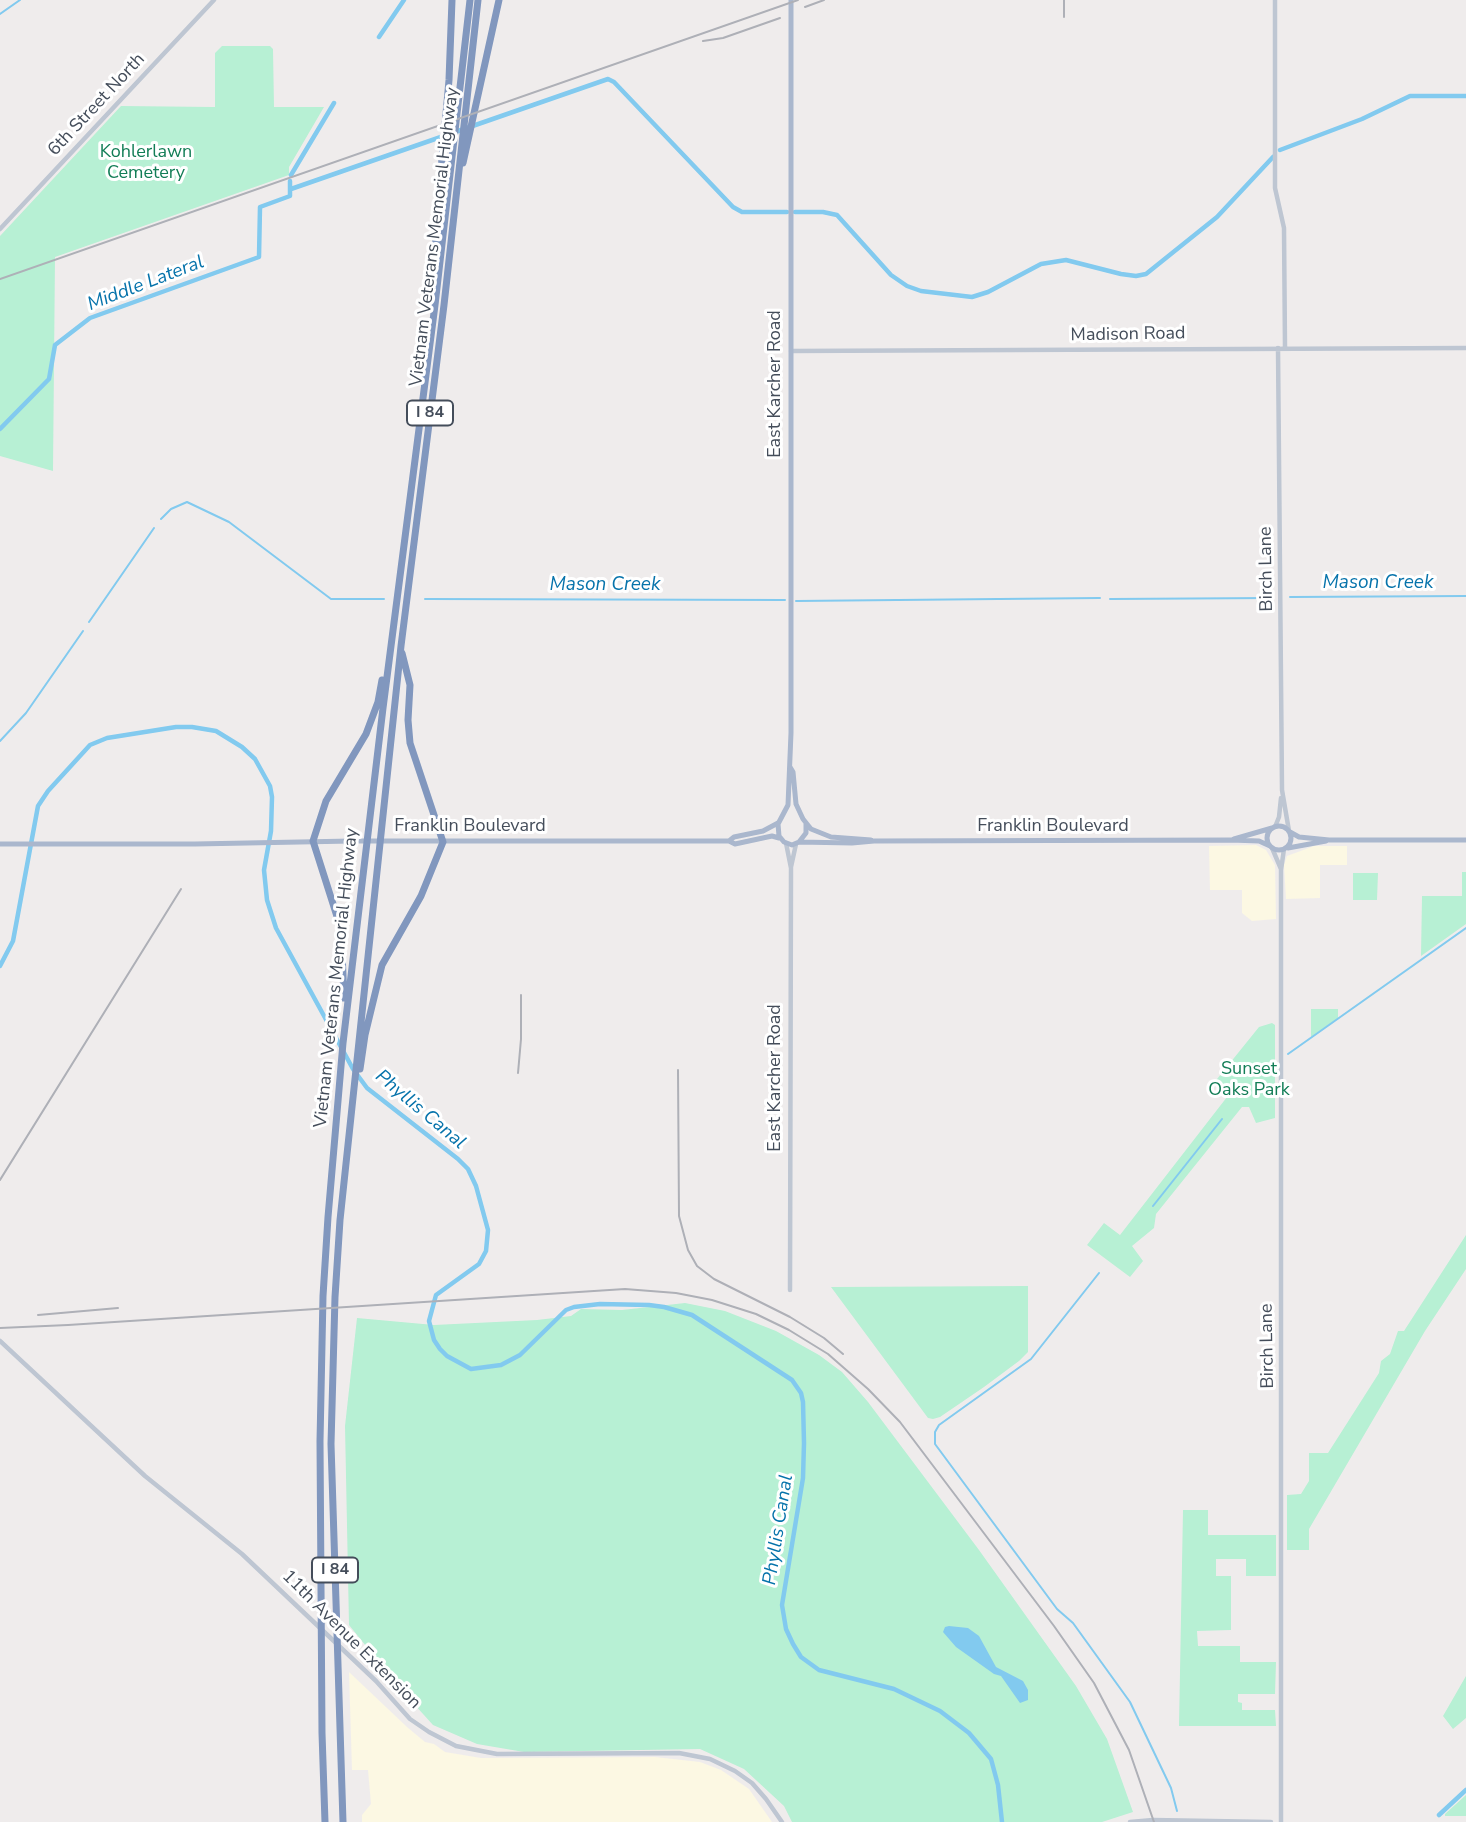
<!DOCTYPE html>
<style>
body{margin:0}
canvas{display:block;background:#efecec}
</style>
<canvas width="1466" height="1822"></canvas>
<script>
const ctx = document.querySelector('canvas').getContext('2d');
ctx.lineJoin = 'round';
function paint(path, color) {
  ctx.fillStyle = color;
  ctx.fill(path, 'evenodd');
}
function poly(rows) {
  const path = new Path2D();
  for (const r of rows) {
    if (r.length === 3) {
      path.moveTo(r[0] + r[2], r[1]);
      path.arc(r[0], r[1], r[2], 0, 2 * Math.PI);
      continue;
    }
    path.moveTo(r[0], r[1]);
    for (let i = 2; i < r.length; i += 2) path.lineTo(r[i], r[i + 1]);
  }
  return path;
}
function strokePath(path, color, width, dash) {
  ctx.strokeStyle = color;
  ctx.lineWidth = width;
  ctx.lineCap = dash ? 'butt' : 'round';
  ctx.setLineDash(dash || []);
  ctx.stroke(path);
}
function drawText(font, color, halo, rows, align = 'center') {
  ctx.font = font + ' "Nunito Sans",sans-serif';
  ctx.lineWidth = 6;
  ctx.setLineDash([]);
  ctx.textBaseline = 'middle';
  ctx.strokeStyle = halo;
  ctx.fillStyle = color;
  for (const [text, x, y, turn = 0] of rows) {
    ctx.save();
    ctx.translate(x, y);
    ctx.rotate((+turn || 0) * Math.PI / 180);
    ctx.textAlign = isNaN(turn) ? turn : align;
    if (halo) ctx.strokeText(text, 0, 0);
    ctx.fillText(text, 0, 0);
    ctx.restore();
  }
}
const commercial = poly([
 [1256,845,1266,850,1275,865,1276,919,1252,921,1242,913,1242,890,1210,890,1209,846],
 [1314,846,1347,846,1347,865,1320,865,1320,898,1286,899,1284,865,1287,856],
 [349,1672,407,1727,425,1742,434,1744,445,1752,481,1758,655,1757,700,1762,721,1770,749,1789,772,1822,362,1822,362,1815,371,1804,368,1770,352,1770]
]);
const green = poly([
 [222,46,270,46,273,49,274,107,324,107,289,167,289,175,55,257,53,471,0,456,0,236,121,106,215,107,215,53],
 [1462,872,1466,872,1466,924,1421,956,1422,896,1462,896],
 [1353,873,1378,873,1377,900,1353,900],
 [1311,1009,1338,1009,1338,1018,1311,1037],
 [1272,1023,1275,1025,1275,1118,1256,1123,1249,1107,1242,1107,1156,1214,1154,1228,1132,1246,1143,1261,1130,1277,1087,1245,1104,1223,1120,1235,1227,1097,1213,1084,1259,1027],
 [1466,1235,1466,1269,1425,1331,1309,1529,1309,1550,1287,1550,1287,1495,1301,1494,1309,1481,1309,1453,1328,1453,1379,1373,1381,1361,1390,1354,1398,1331,1404,1331],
 [1028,1286,1028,1352,1019,1361,984,1387,940,1417,933,1419,928,1418,831,1287],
 [685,1303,725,1311,776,1331,819,1355,842,1372,868,1402,979,1550,1076,1686,1107,1739,1133,1812,1102,1822,792,1822,784,1806,744,1769,700,1749,524,1752,477,1744,433,1725,404,1693,349,1625,345,1426,357,1318,434,1325,537,1320,571,1316,581,1309,622,1310],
 [1183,1510,1208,1510,1208,1535,1276,1535,1276,1576,1246,1576,1246,1559,1216,1559,1216,1576,1231,1576,1231,1630,1197,1631,1198,1646,1240,1646,1240,1662,1276,1662,1275,1694,1238,1694,1238,1702,1242,1703,1242,1710,1275,1710,1276,1726,1179,1726],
 [1466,1676,1466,1718,1453,1729,1443,1716],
 [1466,1795,1466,1816,1445,1816,1445,1814]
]);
const water = poly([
 [949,1626,968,1628,979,1636,996,1667,1023,1681,1028,1690,1028,1700,1020,1703,1001,1676,994,1674,956,1647,943,1632,945,1627]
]);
const stream = poly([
 [0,14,20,0],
 [161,519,171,509,187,502,229,522,331,599,384,599],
 [1290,597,1466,596],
 [425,599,785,600],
 [1110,599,1272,598],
 [796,601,1100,598],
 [89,622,154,528],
 [0,741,26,713,83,631],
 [1288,1054,1466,928],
 [1153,1206,1222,1119],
 [1099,1273,1031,1359,939,1425,935,1432,935,1444,1057,1609,1073,1623,1130,1702,1171,1788,1177,1811]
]);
const canal = poly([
 [379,37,404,0],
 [1280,150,1362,119,1410,96,1466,96],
 [291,175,334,103],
 [291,189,608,79,614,82,733,207,742,212,787,212],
 [795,212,823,212,837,215,891,275,907,286,921,291,972,297,988,292,1041,264,1066,260,1121,274,1136,276,1146,274,1217,217,1273,157],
 [0,429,49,379,55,345,90,318,259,257,260,207,290,196,290,181],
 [0,966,13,941,38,806,48,791,90,745,107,738,176,727,192,727,216,731,242,747,255,759,270,786,272,797,271,831,264,870,267,900,276,928,353,1069,367,1088,458,1159,468,1169,476,1186,488,1230,486,1251,479,1264,436,1295,429,1321,434,1340,440,1349,447,1356,471,1369,501,1365,520,1355,566,1310,574,1307,600,1304,649,1305,664,1307,692,1315,792,1380,801,1393,803,1402,804,1443,803,1478,782,1605,786,1629,793,1644,801,1657,819,1670,894,1689,940,1711,969,1733,991,1759,998,1785,1002,1822],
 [1439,1815,1466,1790]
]);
const minor = poly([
 [1275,0,1275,188,1284,228,1285,348],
 [0,229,214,0],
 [1278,348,1282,790,1289,831],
 [791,351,1466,348],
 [1275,827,1279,817,1281,798],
 [786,843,791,868,790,1290],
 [1272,848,1281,869],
 [791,867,796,844],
 [0,1341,145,1476,242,1554,376,1681,410,1719,429,1732,456,1746,497,1754,679,1753,710,1759,735,1771,752,1783,766,1799,782,1822],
 [1130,1822,1153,1820,1271,1822],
 [1281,1822,1281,870,1284,849]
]);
const major = poly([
 [791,0,791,733,788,805,778,824,779,836,784,842,792,845,799,842,852,843,874,841,1231,840,1259,841,1270,846],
 [790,767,793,772,796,804,803,819,811,829,831,837,871,840],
 [1279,838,12],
 [1290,832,1299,837,1329,840,1466,840],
 [1234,839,1272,828],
 [729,841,734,837,763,831,778,823],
 [799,842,806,833,806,824],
 [0,844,195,844,352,841,729,841,735,844,772,836,779,838],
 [1288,848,1326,841]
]);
const highway = poly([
 [463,163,499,0],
 [439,256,435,237,449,80,452,0],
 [344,998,341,929,313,841,326,801,366,734,378,702,382,680],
 [360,1069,365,1035,382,965,421,896,443,842,410,743,408,720,410,685,402,653],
 [325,1822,322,1733,320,1441,323,1296,328,1217,343,1043,383,708,435,305,470,0],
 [343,1822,331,1444,335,1297,340,1220,401,646,444,305,478,0]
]);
const rail = poly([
 [805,7,824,0],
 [1064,17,1064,0],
 [703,41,723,38,780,18],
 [0,279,798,0],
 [678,1070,679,1216,688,1250,697,1266,714,1279,790,1317,824,1338,843,1354],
 [518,1073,521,1039,521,995],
 [0,1180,181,889],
 [38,1315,118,1308],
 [0,1328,68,1325,625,1289,676,1293,712,1300,756,1314,789,1330,828,1354,868,1389,900,1422,1054,1626,1094,1683,1129,1750,1154,1822]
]);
const shields = [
 [430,413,46],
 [335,1570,46]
];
const shieldNames = [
 ["I 84",430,413],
 ["I 84",335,1570]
];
const streetNames = [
 ["6th Street North",97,105,-47],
 ["Vietnam Veterans Memorial Highway",435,237,-83],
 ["Madison Road",1128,335,-1],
 ["East Karcher Road",776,384,-90],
 ["Birch Lane",1267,569,-91],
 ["Franklin Boulevard",470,827],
 ["Franklin Boulevard",1053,827],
 ["Vietnam Veterans Memorial Highway",337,978,-84],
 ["East Karcher Road",776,1078,-90],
 ["Birch Lane",1268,1346,-91],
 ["11th Avenue Extension",351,1640,45]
];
const parkNames = [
 ["Kohlerlawn",146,153],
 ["Cemetery",146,174],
 ["Sunset",1249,1070],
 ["Oaks Park",1249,1091]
];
const waterNames = [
 ["Middle Lateral",146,284,-21],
 ["Mason Creek",1378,583],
 ["Mason Creek",605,585],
 ["Phyllis Canal",420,1110,40],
 ["Phyllis Canal",779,1530,-81]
];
paint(commercial, '#fcf8e3');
paint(green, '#b7f0d4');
paint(water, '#82caef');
strokePath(stream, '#82caef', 2);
strokePath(canal, '#82caef', 4.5);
strokePath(minor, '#bec6d2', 4.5);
strokePath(major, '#aab7cd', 5);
strokePath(highway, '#8197be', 7);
strokePath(rail, '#aeb0b7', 2);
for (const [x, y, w] of shields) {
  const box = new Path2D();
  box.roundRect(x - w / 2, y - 12.5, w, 25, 5);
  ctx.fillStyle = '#fff';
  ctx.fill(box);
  strokePath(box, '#444d5a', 2);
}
drawText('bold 16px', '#444d5a', null, shieldNames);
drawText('18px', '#444d5a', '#fff', streetNames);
drawText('18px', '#127d56', '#fff', parkNames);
drawText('italic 19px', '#0673ab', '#fff', waterNames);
</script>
